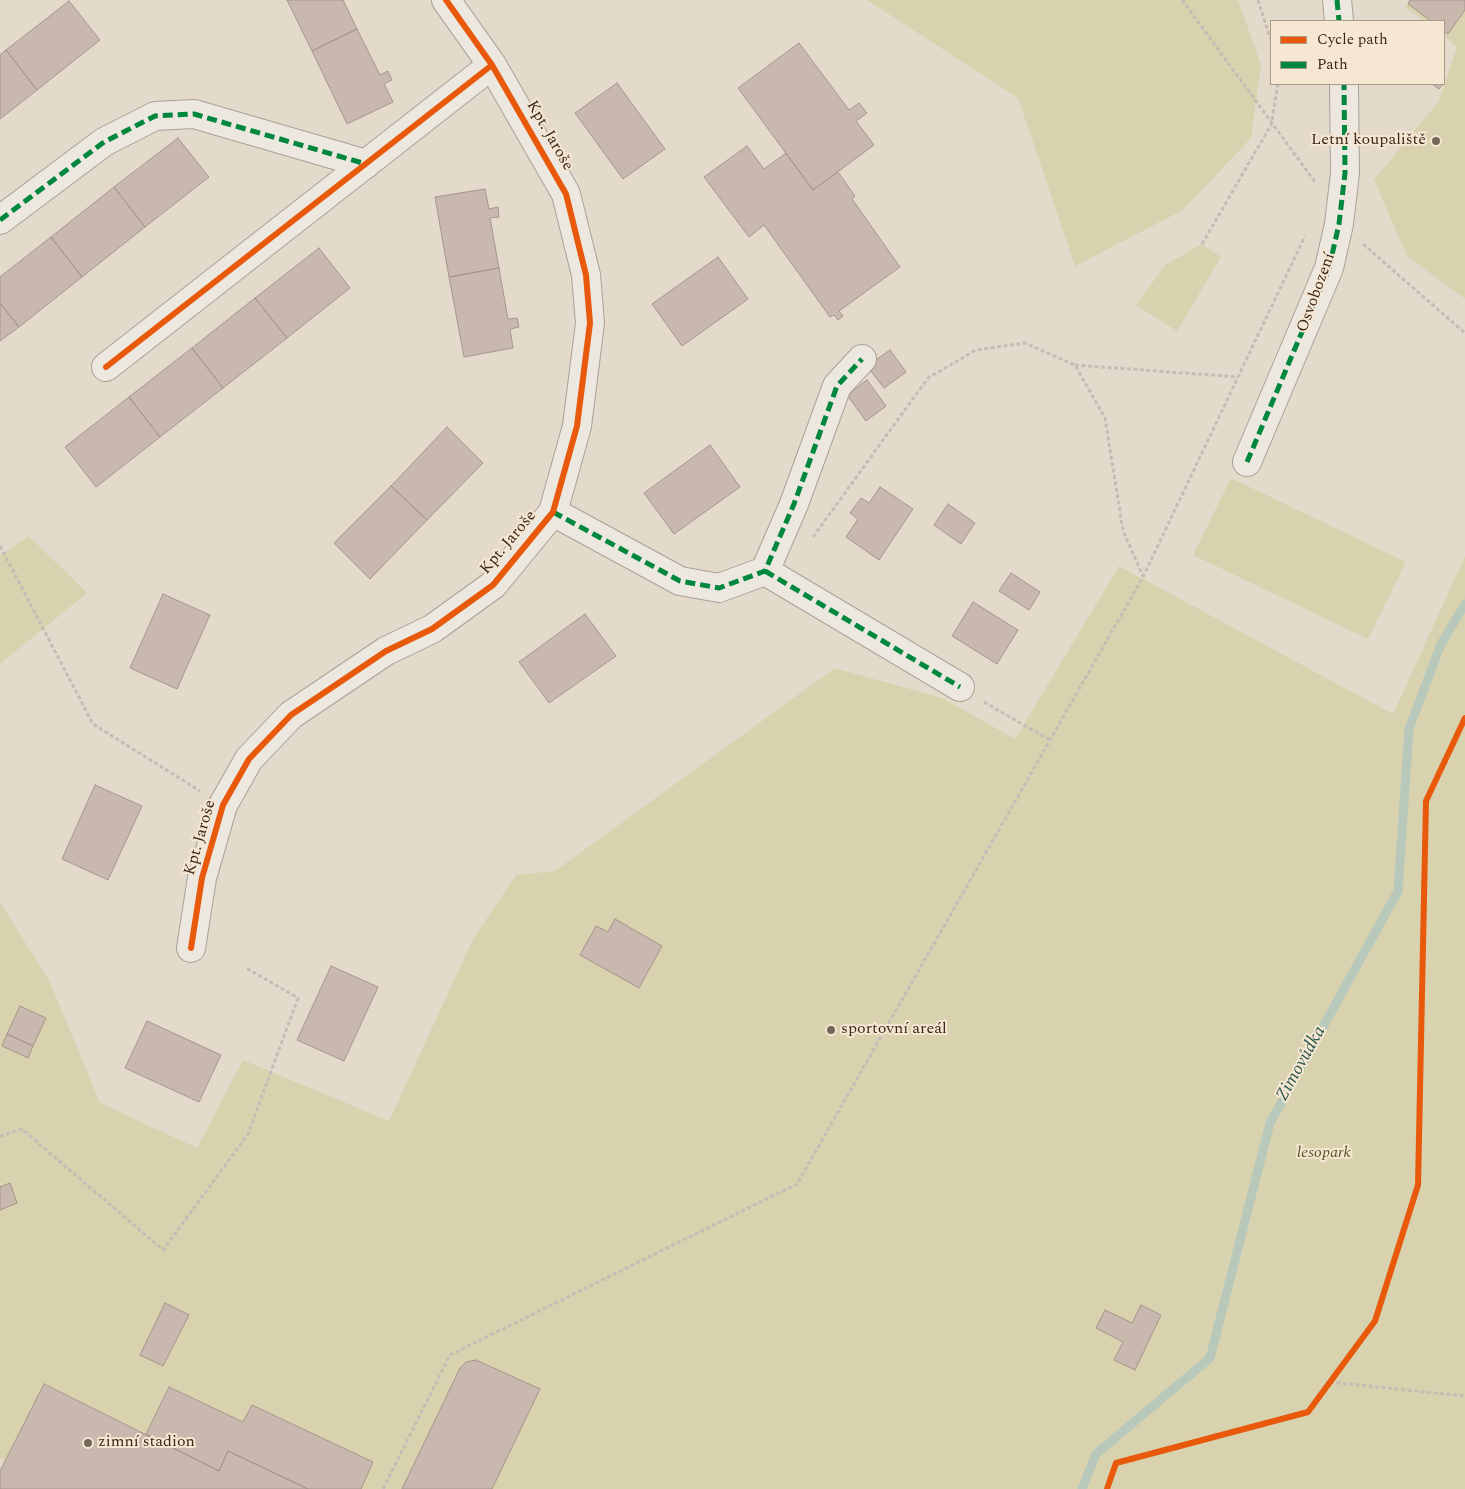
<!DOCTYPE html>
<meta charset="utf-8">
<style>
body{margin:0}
#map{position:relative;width:1465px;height:1489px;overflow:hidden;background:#e4dacc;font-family:Spectral,serif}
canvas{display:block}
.legend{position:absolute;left:1270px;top:20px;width:175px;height:65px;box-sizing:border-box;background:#f6e7d2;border:1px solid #aa9a8a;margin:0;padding:6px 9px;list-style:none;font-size:15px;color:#39271d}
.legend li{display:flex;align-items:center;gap:10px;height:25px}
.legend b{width:25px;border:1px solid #aa9a8a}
</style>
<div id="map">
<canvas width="1465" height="1489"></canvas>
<ul class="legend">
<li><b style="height:6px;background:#e8590c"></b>Cycle path</li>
<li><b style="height:6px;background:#00873e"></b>Path</li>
</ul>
</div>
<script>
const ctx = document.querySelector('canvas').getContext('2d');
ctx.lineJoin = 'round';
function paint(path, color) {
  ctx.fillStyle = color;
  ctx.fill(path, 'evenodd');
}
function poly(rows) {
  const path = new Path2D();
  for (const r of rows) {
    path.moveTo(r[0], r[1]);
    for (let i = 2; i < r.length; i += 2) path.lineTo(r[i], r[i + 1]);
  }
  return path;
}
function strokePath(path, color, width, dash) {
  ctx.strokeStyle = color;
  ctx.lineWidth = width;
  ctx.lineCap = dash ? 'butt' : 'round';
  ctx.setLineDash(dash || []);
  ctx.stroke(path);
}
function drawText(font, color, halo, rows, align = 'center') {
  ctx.font = font + ' Spectral,serif';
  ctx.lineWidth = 4;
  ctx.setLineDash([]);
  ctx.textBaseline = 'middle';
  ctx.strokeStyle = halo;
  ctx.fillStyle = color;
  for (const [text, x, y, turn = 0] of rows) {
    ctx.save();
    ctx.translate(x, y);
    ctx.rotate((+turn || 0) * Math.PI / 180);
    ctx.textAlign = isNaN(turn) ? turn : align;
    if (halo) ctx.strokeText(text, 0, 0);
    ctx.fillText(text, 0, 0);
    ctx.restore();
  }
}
const green = poly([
 [867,0,1238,0,1261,65,1251,138,1183,210,1075,266,1018,98],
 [1410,0,1465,0,1465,299,1407,256,1374,180,1439,101,1457,47,1444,36,1444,21,1424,21,1405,7],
 [1202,244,1221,257,1177,331,1136,305,1165,265],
 [1231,478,1406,562,1368,639,1193,555],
 [29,536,87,593,0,664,0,556],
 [1465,556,1465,1489,361,1489,373,1462,252,1405,243,1422,169,1387,146,1434,44,1384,5,1460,0,1458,0,902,50,982,100,1103,197,1148,243,1060,389,1121,473,939,516,875,555,871,835,668,942,698,1015,739,1119,566,1393,714]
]);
const stream = poly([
 [1082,1489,1096,1454,1210,1358,1270,1123,1398,891,1409,729,1441,644,1465,604]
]);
const building = poly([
 [287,0,343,0,357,29,312,51,287,0],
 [1410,0,1465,0,1465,10,1448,34,1444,31,1444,21,1431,21,1408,4,1410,0],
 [69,1,100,40,37,90,6,50,69,1],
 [357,29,380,75,388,71,392,80,384,84,393,102,347,124,312,51,357,29],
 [799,43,849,110,859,103,867,113,856,121,874,145,813,190,738,88,799,43],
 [6,50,37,90,0,119,0,55,6,50],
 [617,83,665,149,623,179,575,113,617,83],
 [1432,84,1443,84,1439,89,1432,84],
 [178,138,209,177,145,227,114,187,178,138],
 [747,146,764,169,786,153,813,190,838,172,855,196,852,199,900,267,839,311,843,316,838,320,834,315,830,317,764,225,749,237,704,177,747,146],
 [114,187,145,227,82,277,51,237,114,187],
 [485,189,489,209,498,207,499,217,490,218,499,268,449,277,435,197,485,189],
 [51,237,82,277,19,327,0,303,0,277,51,237],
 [319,248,350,288,287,338,255,298,319,248],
 [718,257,748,299,682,346,652,304,718,257],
 [499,268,508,319,517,318,519,327,510,329,513,348,464,357,449,277,499,268],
 [255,298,287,338,223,388,192,348,255,298],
 [0,303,19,327,0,341,0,303],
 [192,348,223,388,160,437,129,397,192,348],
 [890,350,906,372,884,388,867,366,890,350],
 [867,380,886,406,866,421,847,395,867,380],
 [129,397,160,437,96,487,65,447,129,397],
 [447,427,483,463,427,520,391,486,447,427],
 [710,445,740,487,674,534,644,493,710,445],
 [391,486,427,520,370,579,334,543,391,486],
 [880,487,913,509,879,560,846,537,858,519,850,513,861,498,869,503,880,487],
 [948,504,975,523,961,544,934,525,948,504],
 [1011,573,1040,592,1029,610,999,591,1011,573],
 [163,594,210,615,177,689,130,668,163,594],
 [973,602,1018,630,997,664,952,636,973,602],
 [585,614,616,656,549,703,519,662,585,614],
 [95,785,142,806,108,880,62,859,95,785],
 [615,919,662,946,639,988,580,955,596,926,608,932,615,919],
 [331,966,378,987,344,1061,297,1040,331,966],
 [20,1006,46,1018,33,1046,7,1034,20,1006],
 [147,1021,221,1055,199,1102,125,1068,147,1021],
 [7,1034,33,1046,28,1058,2,1046,7,1034],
 [10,1183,17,1203,0,1210,0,1187,10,1183],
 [165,1303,189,1315,163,1366,140,1355,165,1303],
 [1141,1305,1161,1315,1135,1370,1114,1360,1123,1342,1096,1328,1105,1310,1132,1323,1141,1305],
 [476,1360,540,1389,492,1489,402,1489,460,1368,466,1362,476,1360],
 [44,1384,219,1471,228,1451,308,1489,0,1489,0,1471,44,1384],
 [169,1387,243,1422,252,1405,373,1462,361,1489,308,1489,228,1451,219,1471,146,1434,169,1387]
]);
const path = poly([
 [1182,0,1315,182],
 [1258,0,1271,41],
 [1202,244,1271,125,1278,84],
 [1363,244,1465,333],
 [1075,365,1238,377],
 [813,537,928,378,976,350,1025,343,1075,365,1105,418,1123,531,1143,576],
 [0,546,93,724,200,791],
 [984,702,1050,740],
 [0,1136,22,1129,163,1250,248,1134,298,998,246,968],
 [1330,1382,1465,1396],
 [383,1489,450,1355,797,1184,1143,577,1305,236]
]);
const minor = poly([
 [1337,0,1339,21],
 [0,220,104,142,155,116,194,114,366,164],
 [106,367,492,65],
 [1247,462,1329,268,1339,224,1345,173,1344,84],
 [553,512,680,581,719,588,765,571,794,504,837,386,862,359],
 [765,571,960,687],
 [191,948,202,878,223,805,249,759,291,715,386,651,432,629,493,585,553,512,577,426,590,323,586,275,566,194,492,65,446,0]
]);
const quiet = poly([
 [1337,0,1339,21],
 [0,220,104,142,155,116,194,114,366,164],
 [1247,462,1329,268,1339,224,1345,173,1344,84],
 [553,512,680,581,719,588,765,571,794,504,837,386,862,359],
 [765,571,960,687]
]);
const cycleway = poly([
 [106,367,492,65],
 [191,948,202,878,223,805,249,759,291,715,386,651,432,629,493,585,553,512,577,426,590,323,586,275,566,194,492,65,446,0],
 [1107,1489,1116,1463,1308,1412,1375,1321,1418,1185,1426,801,1465,718]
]);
const markers = [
 [1436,141,5,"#75665a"],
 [831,1030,5,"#75665a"],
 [88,1443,5,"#75665a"]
];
const streetNames = [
 ["Kpt. Jaroše",549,136,60],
 ["Osvobození",1317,293,-70],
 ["Kpt. Jaroše",509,543,-50],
 ["Kpt. Jaroše",201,838,-74]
];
const poiNames = [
 ["Letní koupaliště",1426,141,"right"],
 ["sportovní areál",841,1030],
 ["zimní stadion",98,1443]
];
const parkNames = [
 ["lesopark",1324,1154]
];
const waterNames = [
 ["Zimovůdka",1302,1064,-61]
];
paint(green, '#d8d2ae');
strokePath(stream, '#b8c9bc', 9);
paint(building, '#c8b8ad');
strokePath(building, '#a5958c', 1);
strokePath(minor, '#aaa096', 30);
strokePath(path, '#c5bdb5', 3, [4, 2.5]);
strokePath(minor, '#ece7df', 28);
strokePath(quiet, '#00873e', 5, [10, 5]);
strokePath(cycleway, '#e8590c', 6);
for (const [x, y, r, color] of markers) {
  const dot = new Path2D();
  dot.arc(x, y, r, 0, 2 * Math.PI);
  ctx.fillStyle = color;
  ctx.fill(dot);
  strokePath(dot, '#f6e7d2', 2);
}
drawText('16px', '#39271d', '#f6e7d2', streetNames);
drawText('16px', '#39271d', '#f6e7d2', poiNames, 'left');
drawText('italic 16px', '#515623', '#f6e7d2', parkNames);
drawText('italic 18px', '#2c5950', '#f6e7d2', waterNames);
</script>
